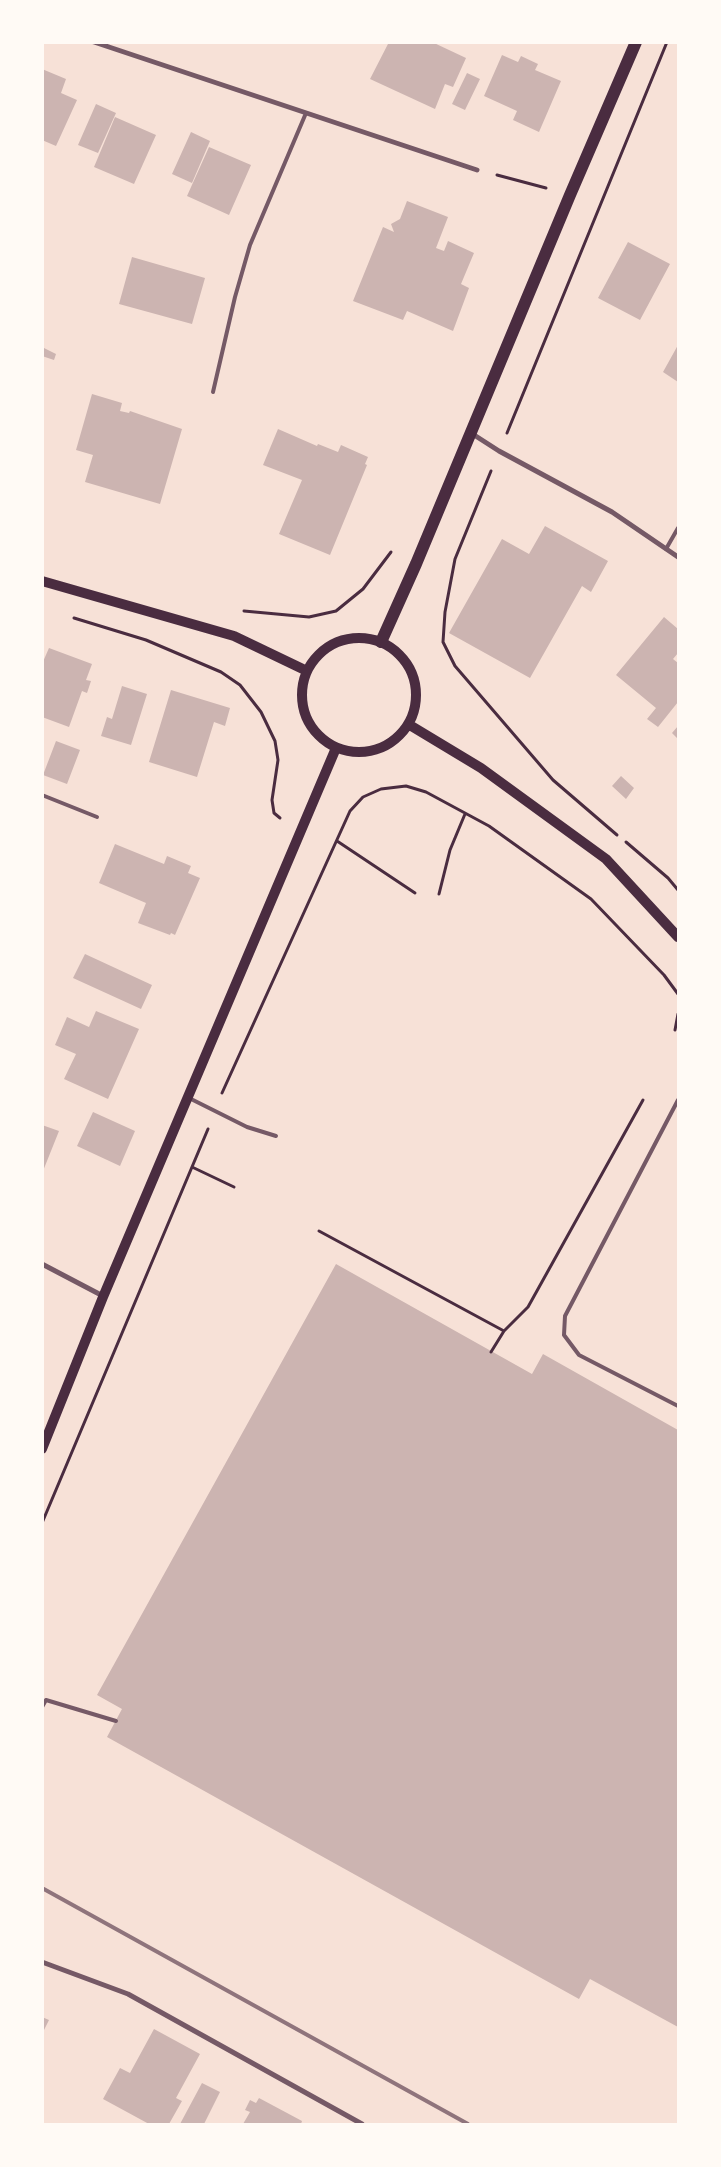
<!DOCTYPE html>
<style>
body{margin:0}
#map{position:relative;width:721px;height:2167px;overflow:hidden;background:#f7e1d7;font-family:"Exo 2",sans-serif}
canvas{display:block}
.frame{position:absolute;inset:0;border:44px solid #fffaf5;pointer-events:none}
</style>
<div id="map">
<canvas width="721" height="2167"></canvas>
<div class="frame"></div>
</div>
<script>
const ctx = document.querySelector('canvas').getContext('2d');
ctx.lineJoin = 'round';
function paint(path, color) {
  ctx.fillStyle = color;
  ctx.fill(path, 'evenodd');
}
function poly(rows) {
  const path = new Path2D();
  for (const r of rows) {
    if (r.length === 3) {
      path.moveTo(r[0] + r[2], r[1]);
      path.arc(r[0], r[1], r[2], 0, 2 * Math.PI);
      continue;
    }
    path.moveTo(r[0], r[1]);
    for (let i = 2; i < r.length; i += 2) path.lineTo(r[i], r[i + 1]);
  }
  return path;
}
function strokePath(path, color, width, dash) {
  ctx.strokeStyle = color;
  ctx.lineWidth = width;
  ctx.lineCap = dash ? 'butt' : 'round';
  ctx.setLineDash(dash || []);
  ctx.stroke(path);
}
const building = poly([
 [389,42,428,44,432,42,466,58,453,87,445,84,435,109,370,79],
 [502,55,518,62,521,56,538,64,535,70,561,81,539,132,513,120,517,111,484,96],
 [42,69,66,79,61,93,77,100,56,146,42,140],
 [467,73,480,79,465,110,452,104],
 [96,104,116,113,98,153,78,145],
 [115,117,156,135,134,184,94,167],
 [191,132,210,141,192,183,172,174],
 [209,147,251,165,229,215,187,196],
 [407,201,448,217,436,248,444,251,448,241,474,253,461,284,469,288,453,331,407,311,403,320,353,301,383,227,394,232,391,224,400,219],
 [628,242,670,264,640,320,598,298],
 [132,257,205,278,192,324,119,304],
 [678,345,678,382,663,372],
 [44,348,56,354,54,360,42,356],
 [92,394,122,403,120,411,129,413,130,411,182,429,160,504,85,482,93,455,76,450],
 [278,429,317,446,318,444,338,452,341,445,368,457,365,464,367,465,330,555,279,534,302,480,263,465],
 [545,526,608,561,591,592,582,586,530,678,449,633,502,539,529,554],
 [664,617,678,629,678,653,673,659,678,663,678,702,658,727,647,719,656,708,616,675],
 [49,648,92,664,86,680,91,681,87,693,82,691,69,727,42,717,42,664],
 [122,686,147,694,131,745,101,736,107,717,112,719],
 [171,690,230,708,225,726,214,722,197,777,149,762],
 [678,726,678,739,672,733],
 [56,741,80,750,67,784,43,775],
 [621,776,634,788,626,799,612,786],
 [115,844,164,864,167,856,191,866,188,873,200,878,175,935,171,933,170,935,138,923,146,903,99,883],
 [85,954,152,985,141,1009,73,978],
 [96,1011,139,1029,108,1099,64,1079,76,1054,55,1045,67,1017,89,1027],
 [93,1112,135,1131,120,1166,77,1146],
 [42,1125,59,1131,43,1171,42,1171],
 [336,1264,532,1374,543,1354,678,1430,678,2027,590,1979,579,1999,107,1737,122,1709,97,1695],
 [42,2017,49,2020,42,2034],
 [154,2029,200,2054,176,2098,182,2101,169,2124,149,2124,103,2099,120,2068,130,2073],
 [202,2083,220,2092,204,2124,180,2124],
 [259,2098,302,2121,301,2124,243,2124,250,2112,245,2110,250,2100,256,2103]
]);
const path = poly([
 [497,175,546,188],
 [507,433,667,42],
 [491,471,455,559,445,612,443,642,455,666,553,780,617,835],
 [244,611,309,617,336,611,363,589,391,552],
 [74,618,146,640,221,672,240,685,261,712,275,741,278,760,272,800,274,813,280,818],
 [337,841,415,893],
 [626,842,668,878,678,890],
 [439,894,450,850,465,814],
 [675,1030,678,1014],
 [222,1093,350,811,363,797,381,789,406,786,426,792,489,826,591,899,664,975,678,994],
 [192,1167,234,1187],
 [319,1231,504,1331,491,1352],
 [504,1331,528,1307,643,1100],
 [42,1523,208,1129]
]);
const service = poly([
 [213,392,235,297,250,245,306,113],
 [666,549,678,528],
 [42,795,97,817],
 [189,1098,247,1127,276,1136],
 [678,1100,565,1316,564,1335,579,1355,678,1406],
 [42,1707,46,1700,116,1721]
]);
const minor = poly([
 [94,42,477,170],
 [471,433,499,451,612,512,678,557],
 [42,1264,103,1296],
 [42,1962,128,1994,362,2124]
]);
const secondary = poly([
 [42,581,234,636,307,671],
 [359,695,57],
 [408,724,481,768,606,859,678,937],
 [42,1449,103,1297,336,748]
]);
const primary = poly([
 [381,642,416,564,570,195,636,42]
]);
const rail = poly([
 [42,1888,468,2124]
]);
paint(building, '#ccb4b1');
strokePath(path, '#4a2c40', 3);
strokePath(service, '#755966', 4);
strokePath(minor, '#755966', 5);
strokePath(secondary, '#4a2c40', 10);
strokePath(primary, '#4a2c40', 12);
strokePath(rail, '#8f747c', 4);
</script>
